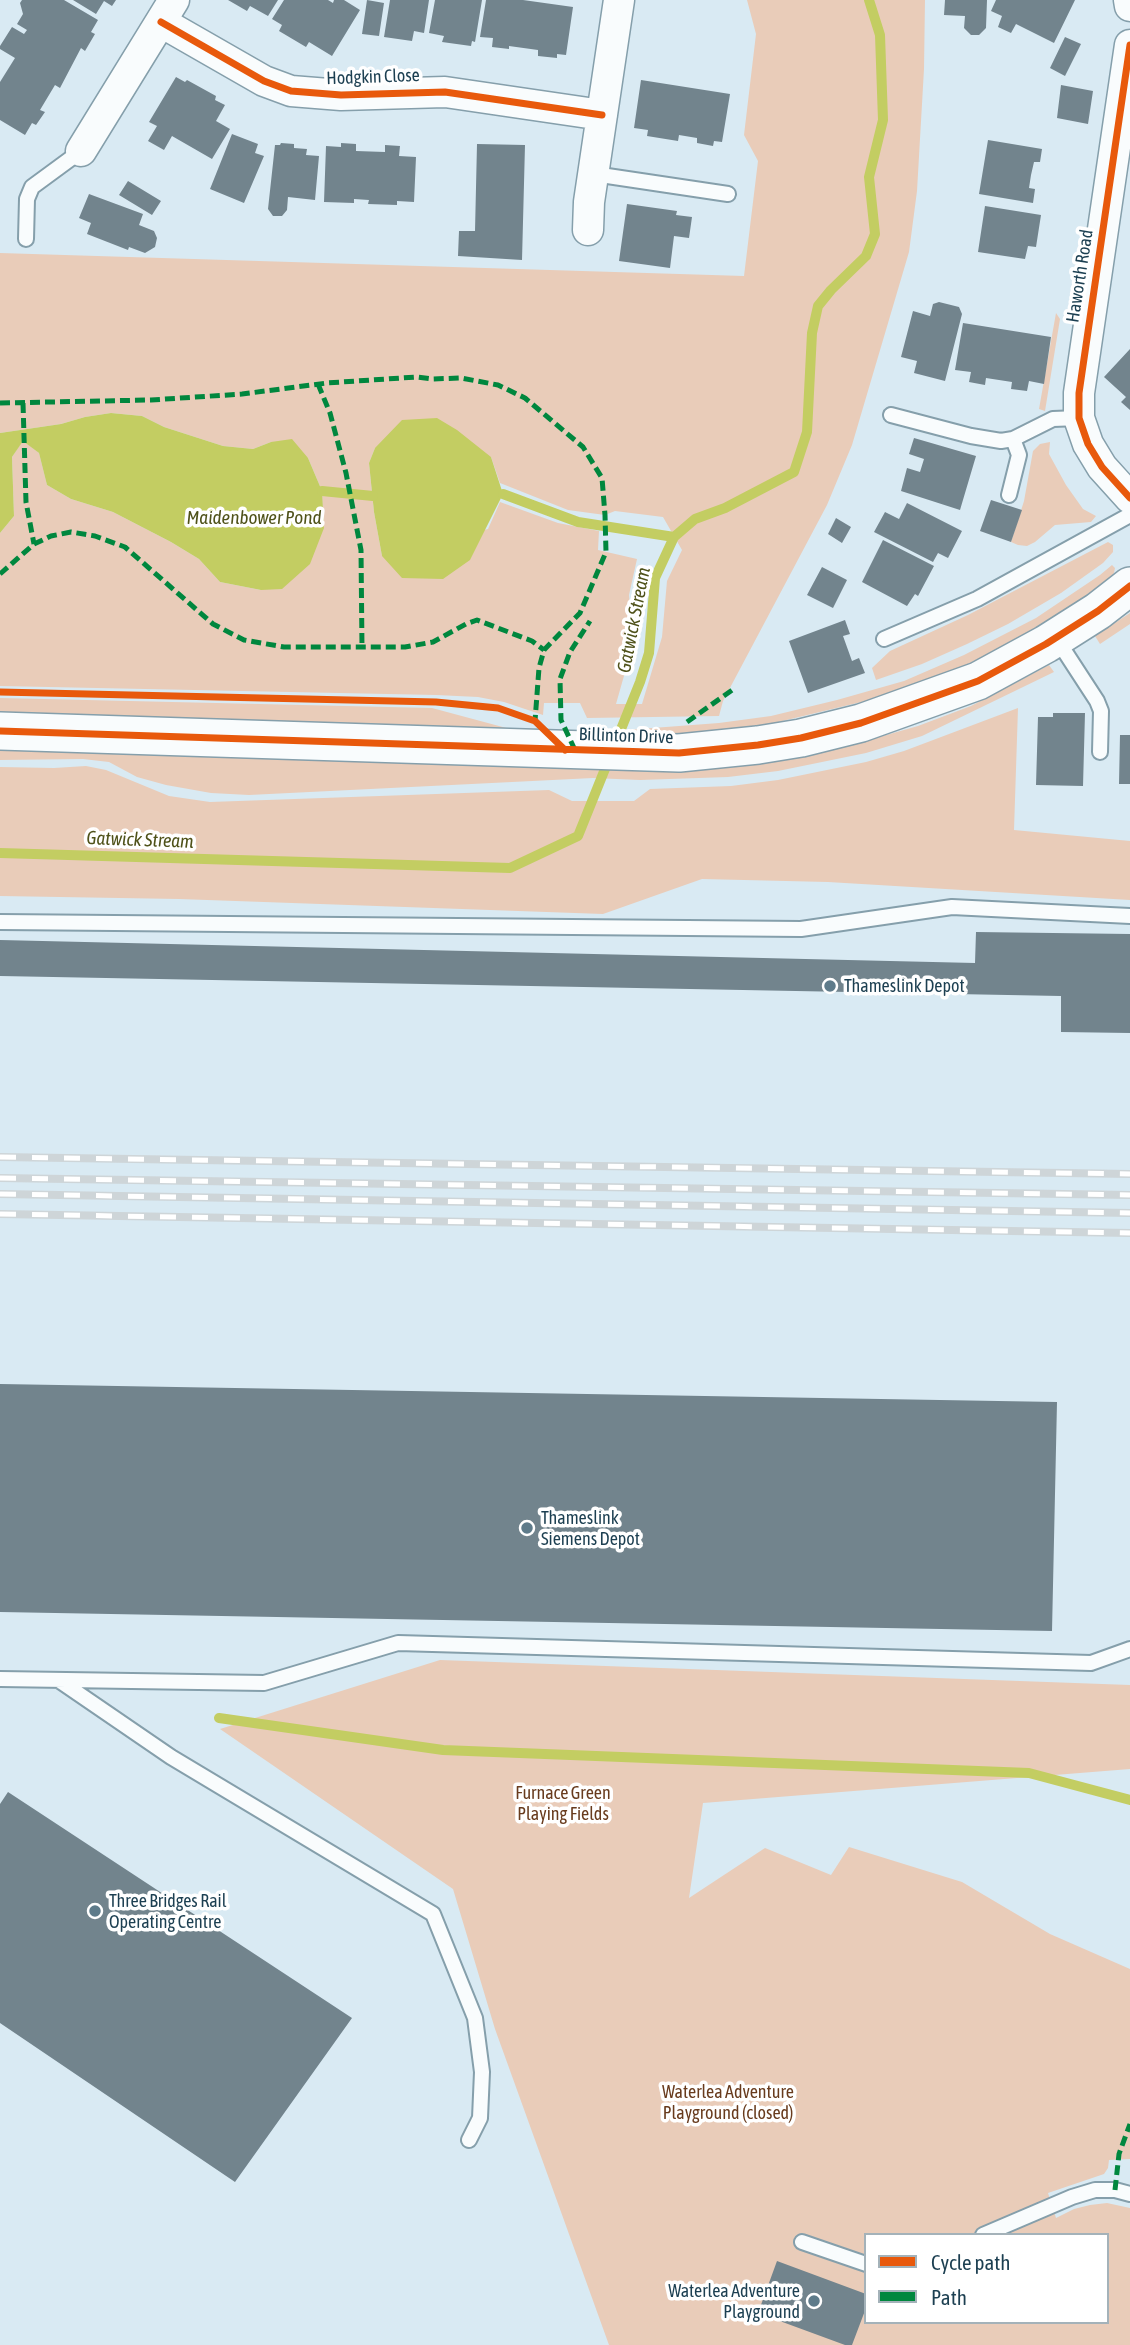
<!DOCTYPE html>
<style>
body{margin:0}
#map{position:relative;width:1130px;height:2345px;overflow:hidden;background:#d9eaf3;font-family:"Asap Condensed",sans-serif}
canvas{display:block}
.legend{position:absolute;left:864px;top:2233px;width:245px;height:91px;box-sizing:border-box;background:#fff;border:2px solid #a4b2b9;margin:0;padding:9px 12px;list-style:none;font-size:21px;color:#1c3f51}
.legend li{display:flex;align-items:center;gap:14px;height:35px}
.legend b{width:35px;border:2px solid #a4b2b9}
</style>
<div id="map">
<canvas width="1130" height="2345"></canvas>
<ul class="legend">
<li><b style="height:9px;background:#e8590c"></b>Cycle path</li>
<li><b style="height:9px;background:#00873e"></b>Path</li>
</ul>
</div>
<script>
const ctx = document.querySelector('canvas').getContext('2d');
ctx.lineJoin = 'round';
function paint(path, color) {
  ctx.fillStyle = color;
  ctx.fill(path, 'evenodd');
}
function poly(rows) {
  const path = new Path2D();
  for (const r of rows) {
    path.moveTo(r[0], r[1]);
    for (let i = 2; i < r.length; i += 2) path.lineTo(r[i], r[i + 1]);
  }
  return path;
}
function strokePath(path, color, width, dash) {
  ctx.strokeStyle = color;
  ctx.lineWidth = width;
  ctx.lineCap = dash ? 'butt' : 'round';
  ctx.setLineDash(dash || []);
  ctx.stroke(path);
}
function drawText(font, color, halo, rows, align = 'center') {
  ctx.font = font + ' "Asap Condensed",sans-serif';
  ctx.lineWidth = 7;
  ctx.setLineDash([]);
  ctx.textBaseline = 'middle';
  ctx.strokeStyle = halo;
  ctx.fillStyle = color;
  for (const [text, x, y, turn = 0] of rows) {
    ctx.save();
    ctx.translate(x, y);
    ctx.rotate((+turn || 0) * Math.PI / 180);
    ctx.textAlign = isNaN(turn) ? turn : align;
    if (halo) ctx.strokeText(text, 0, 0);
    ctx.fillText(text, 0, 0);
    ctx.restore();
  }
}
const green = poly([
 [747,0,925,0,924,69,917,191,909,252,852,445,827,505,723,701,719,716,587,718,580,703,544,703,543,715,504,702,478,697,436,695,0,686,0,533,14,516,12,457,23,440,39,453,47,485,71,499,113,512,171,542,199,559,220,582,261,590,323,528,322,491,308,458,271,442,253,449,223,446,164,427,142,416,111,413,85,417,61,424,0,433,0,253,744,276,758,161,744,135,756,34],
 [375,448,491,457,500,483,568,510,605,515,615,511,663,517,682,550,667,581,662,637,642,704,616,704,633,644,629,595,637,559,598,550,599,531,558,523,500,502,488,529,382,556,374,512,369,463],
 [1056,313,1060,319,1045,411,1039,409],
 [1050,442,1049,454,1066,485,1083,509,1096,516,1091,522,1055,525,1035,542,1027,546,1018,545,1011,542,1024,501,1033,451,1040,444],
 [1108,542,1113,545,1113,552,1103,563,1061,593,1008,624,967,644,922,664,876,680,872,668,890,651,968,615],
 [1112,565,1115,568,1114,573,1107,581,1037,629,968,664,907,691,770,724,676,735,586,733,719,723,771,716,837,700,904,681,964,655,1036,618,1100,575],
 [1130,613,1130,624,1100,644,1095,636],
 [1049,665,1054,672,922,736,866,753,778,771,728,777,640,780,593,778,249,795,211,793,166,785,137,777,109,762,83,759,0,760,0,749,639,771,727,768,779,761,865,741,918,726,971,706],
 [0,698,432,708,525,733,0,716],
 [1018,708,1014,830,1130,841,1130,900,828,882,702,879,603,914,179,899,0,896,0,767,54,768,86,766,106,770,169,796,210,802,549,790,572,801,634,801,650,789,731,786,778,780,866,762,904,751],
 [440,1660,1130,1685,1130,1769,703,1803,689,1898,765,1848,831,1875,849,1847,962,1882,1050,1934,1130,1969,1130,2159,1109,2160,1108,2168,1104,2174,1048,2193,1056,2218,1074,2209,1090,2205,1107,2203,1130,2208,1130,2345,609,2345,495,2029,453,1889,220,1729],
 [866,2235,1107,2235,1107,2322,866,2322]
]);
const water = poly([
 [111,413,142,416,164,427,223,446,253,449,271,442,292,439,308,458,322,491,324,528,310,564,282,589,261,590,220,582,199,559,171,542,113,512,71,499,47,485,39,453,23,441,12,457,14,516,0,533,0,433,61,424,85,417],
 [437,418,457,430,491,457,503,494,470,560,443,579,402,578,382,556,374,512,369,463,375,448,402,420]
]);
const stream = poly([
 [322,491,373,496],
 [503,494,578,522,674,537],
 [0,853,510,868,578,836,640,682,649,653,655,578,674,537,695,519,725,508,794,472,807,432,812,333,818,306,831,290,866,256,875,234,869,177,883,120,880,35,869,0],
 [219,1718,443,1750,1029,1773,1130,1800]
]);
const building = poly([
 [22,0,64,0,98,20,91,32,95,34,85,51,81,48,60,88,55,85,40,110,45,112,36,125,32,123,25,135,0,120,0,82,15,58,0,49,0,46,12,27,24,34,27,30,17,24,23,14,20,3],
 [73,0,116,0,112,6,104,1,96,14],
 [228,0,278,0,268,16,250,6,247,11],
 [284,0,328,0,333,3,334,0,344,0,360,10,332,56,309,42,306,47,279,31,282,25,272,19],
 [367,0,384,3,379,36,362,34],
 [390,0,429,0,424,33,414,31,412,41,384,37],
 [435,0,482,0,475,42,472,41,471,46,442,42,444,36,429,33],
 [486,0,523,0,573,7,566,55,557,54,557,58,538,56,538,50,509,46,509,49,492,47,493,38,480,37],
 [945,0,987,0,986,28,979,35,971,35,964,28,965,16,944,15],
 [996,0,1075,0,1054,43,1016,24,1011,33,998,27,1002,16,991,11],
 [1065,37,1081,44,1065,76,1050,68],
 [176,77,185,82,187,80,216,96,215,100,225,105,216,121,230,129,212,159,172,136,164,150,148,141,157,126,149,122],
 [641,80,730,94,722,142,714,141,713,146,697,143,697,138,679,135,678,141,647,136,648,130,634,128],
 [1061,85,1093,91,1088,124,1057,118],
 [232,134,258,144,255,153,264,156,244,203,210,189],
 [988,140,1042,149,1040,162,1034,162,1031,175,1029,188,1035,189,1033,203,979,194],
 [281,143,294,144,294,148,307,149,306,155,319,156,315,200,288,197,287,210,282,216,273,216,268,209,275,145,280,145],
 [341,143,356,144,356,151,385,152,385,145,400,146,399,156,416,157,414,202,397,201,397,205,368,204,369,200,354,199,354,203,324,202,326,146,341,147],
 [477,144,525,145,522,260,458,256,459,231,475,231],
 [128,181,161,201,152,215,119,195],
 [89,194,143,214,139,225,154,231,157,238,155,247,145,253,129,247,128,250,87,234,91,223,79,218],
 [627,204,677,211,676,215,692,217,689,238,674,236,670,268,619,261],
 [985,206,1041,215,1036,247,1028,246,1025,259,978,252],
 [939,302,959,307,962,314,945,381,914,373,917,361,901,357,913,311,930,316,933,304],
 [963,323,1051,337,1044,384,1029,381,1027,391,1011,389,1012,382,986,378,985,385,969,382,971,372,955,370],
 [1130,349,1130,410,1121,402,1126,397,1104,377],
 [914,438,976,456,960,510,901,491,907,468,920,472,924,459,909,454],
 [991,500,1022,510,1011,542,980,531],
 [907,503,962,531,948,558,938,553,933,562,874,532,885,512,899,519],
 [836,518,851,527,842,543,828,534],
 [883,540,934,566,918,596,915,594,907,606,862,582],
 [822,567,847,580,833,608,807,595],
 [845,620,850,634,843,636,852,661,859,658,865,673,808,693,789,641],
 [1053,713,1085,713,1083,786,1036,785,1038,717,1053,717],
 [1120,735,1130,735,1130,784,1119,784],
 [976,932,1130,934,1130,1033,1061,1032,1061,996,0,976,0,940,975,963],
 [0,1384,1057,1402,1052,1631,0,1612],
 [8,1792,352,2018,235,2182,0,2023,0,1804],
 [777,2261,866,2294,866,2308,852,2345,845,2345,758,2313]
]);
const service = poly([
 [594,174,728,194],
 [26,239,27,199,32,187,81,151],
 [891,415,971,436,1001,441,1013,439,1053,419,1079,418],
 [1009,495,1019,455,1013,439],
 [1056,638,1097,701,1101,711,1100,752],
 [884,639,977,599,1130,515],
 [0,922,801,929,952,907,1130,916],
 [0,1679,264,1683,398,1643,1091,1663,1130,1649],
 [60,1681,171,1757,433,1914,475,2018,482,2072,480,2118,469,2140],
 [983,2235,1072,2197,1095,2190,1115,2190,1130,2194],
 [802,2242,866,2264]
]);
const minor = poly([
 [1129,0,1130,6],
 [161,22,264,81,291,91,341,95,445,92,602,115],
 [1130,45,1079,393,1079,418,1088,444,1102,467,1130,498],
 [81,151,174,0],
 [588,230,589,202,619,0]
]);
const tertiary = poly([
 [0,731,679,753,758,745,801,738,861,723,978,681,1046,644,1098,611,1130,586]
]);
const rail = poly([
 [0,1157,1130,1174],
 [0,1178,1130,1195],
 [0,1194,1130,1213],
 [0,1214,1130,1233]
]);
const quiet = poly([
 [318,384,330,413,346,473,361,550,362,648],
 [0,403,151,400,242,394,327,383,416,377,432,379,461,378,498,385,525,398,583,447,602,478,605,515,606,552,580,613,544,650,539,668,535,721],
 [23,403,26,502,34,544],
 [0,574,34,544,51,536,71,532,95,536,125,547,213,624,244,640,284,647,405,647,433,642,466,624,477,620,532,641,544,650],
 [687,722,735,688],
 [575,750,561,720,560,679,570,652,590,621],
 [1115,2190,1119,2154,1130,2124]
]);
const cycleway = poly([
 [161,22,264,81,291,91,341,95,445,92,602,115],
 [1130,45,1079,393,1079,418,1088,444,1102,467,1130,498],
 [0,692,436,702,498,708,535,721,565,750],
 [0,731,679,753,758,745,801,738,861,723,978,681,1046,644,1098,611,1130,586]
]);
const markers = [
 [830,986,7,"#5e7b8a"],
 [527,1528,7,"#5e7b8a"],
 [95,1911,7,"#5e7b8a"],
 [814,2301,7,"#5e7b8a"]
];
const streetNames = [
 ["Hodgkin Close",373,77,-2],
 ["Haworth Road",1080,276,-81],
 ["Billinton Drive",626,736,2]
];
const poiNames = [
 ["Thameslink Depot",844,986],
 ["Thameslink",541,1518],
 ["Siemens Depot",541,1539],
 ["Three Bridges Rail",109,1901],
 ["Operating Centre",109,1922],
 ["Waterlea Adventure",800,2291,"right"],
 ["Playground",800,2312,"right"]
];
const parkNames = [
 ["Furnace Green",563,1793],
 ["Playing Fields",563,1814],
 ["Waterlea Adventure",728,2092],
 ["Playground (closed)",728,2113]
];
const waterNames = [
 ["Maidenbower Pond",254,518],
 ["Gatwick Stream",634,620,-79],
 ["Gatwick Stream",140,840,2]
];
paint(green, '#e9ccb9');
paint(water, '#c3cd62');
strokePath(stream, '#c3cd62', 10);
paint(building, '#72848d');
strokePath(service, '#859fab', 18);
strokePath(minor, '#859fab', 33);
strokePath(tertiary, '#859fab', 40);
strokePath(service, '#f9fcfd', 14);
strokePath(minor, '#f9fcfd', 30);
strokePath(tertiary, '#f9fcfd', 37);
strokePath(rail, '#ced5d8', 8);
strokePath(rail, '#fff', 5, [16]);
strokePath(quiet, '#00873e', 5, [10, 5]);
strokePath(cycleway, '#e8590c', 7);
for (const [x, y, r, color] of markers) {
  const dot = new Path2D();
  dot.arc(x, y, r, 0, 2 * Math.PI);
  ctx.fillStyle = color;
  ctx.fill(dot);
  strokePath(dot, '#fff', 2.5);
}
drawText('18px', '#1c3f51', '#fff', streetNames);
drawText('18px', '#1c3f51', '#fff', poiNames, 'left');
drawText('18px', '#683b1d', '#fff', parkNames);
drawText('italic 19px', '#4f521a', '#fff', waterNames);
</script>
